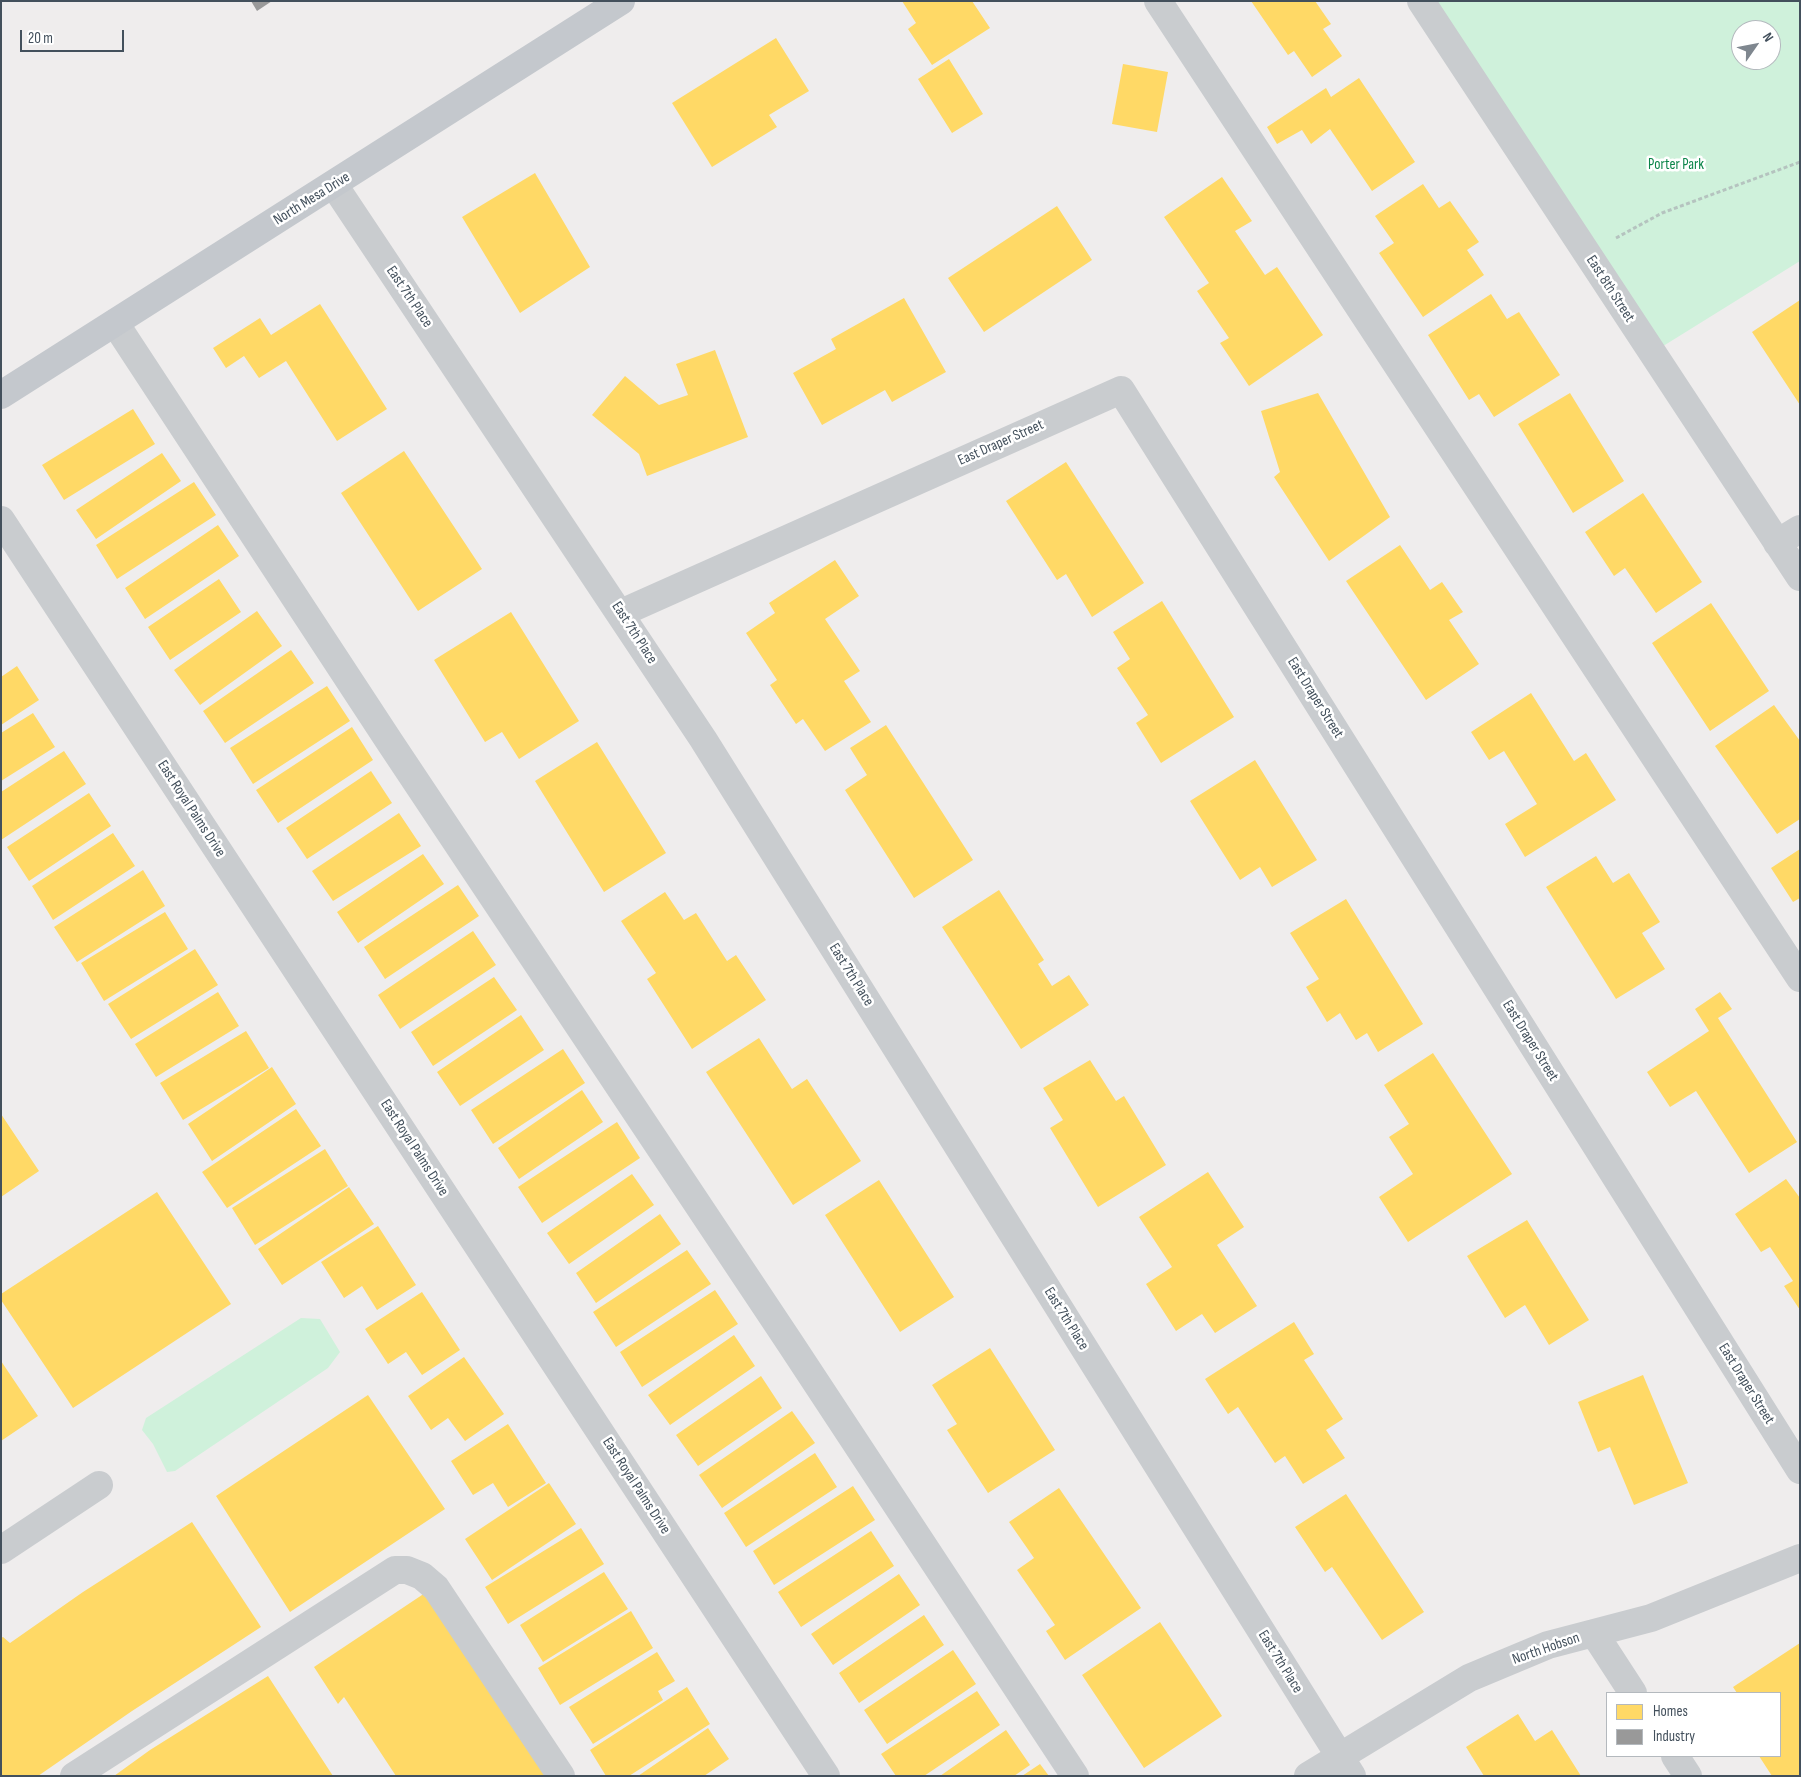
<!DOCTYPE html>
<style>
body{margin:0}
#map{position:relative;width:1801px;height:1777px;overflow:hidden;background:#efeded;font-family:"Sofia Sans Condensed",sans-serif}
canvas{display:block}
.frame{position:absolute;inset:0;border:2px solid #43505c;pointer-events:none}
.legend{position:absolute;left:1606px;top:1692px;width:175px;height:65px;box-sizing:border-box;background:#fff;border:1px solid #b4b9be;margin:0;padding:6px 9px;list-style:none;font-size:15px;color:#43505c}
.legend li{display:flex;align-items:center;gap:10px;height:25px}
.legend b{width:25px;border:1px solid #b4b9be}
.north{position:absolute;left:1731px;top:20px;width:50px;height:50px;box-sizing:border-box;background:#fff;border:1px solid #b4b9be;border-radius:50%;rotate:57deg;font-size:14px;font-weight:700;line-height:20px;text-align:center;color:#43505c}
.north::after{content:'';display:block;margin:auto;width:18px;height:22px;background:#7f878f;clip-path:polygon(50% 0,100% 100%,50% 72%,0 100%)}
.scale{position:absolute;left:20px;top:30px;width:104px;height:22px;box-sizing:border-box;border:2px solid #43505c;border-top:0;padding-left:6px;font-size:15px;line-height:18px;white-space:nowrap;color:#43505c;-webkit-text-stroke:4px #fff;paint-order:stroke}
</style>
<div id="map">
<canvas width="1801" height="1777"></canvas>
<div class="frame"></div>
<ul class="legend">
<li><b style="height:14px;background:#ffd966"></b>Homes</li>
<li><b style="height:14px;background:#999"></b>Industry</li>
</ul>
<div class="north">N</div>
<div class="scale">20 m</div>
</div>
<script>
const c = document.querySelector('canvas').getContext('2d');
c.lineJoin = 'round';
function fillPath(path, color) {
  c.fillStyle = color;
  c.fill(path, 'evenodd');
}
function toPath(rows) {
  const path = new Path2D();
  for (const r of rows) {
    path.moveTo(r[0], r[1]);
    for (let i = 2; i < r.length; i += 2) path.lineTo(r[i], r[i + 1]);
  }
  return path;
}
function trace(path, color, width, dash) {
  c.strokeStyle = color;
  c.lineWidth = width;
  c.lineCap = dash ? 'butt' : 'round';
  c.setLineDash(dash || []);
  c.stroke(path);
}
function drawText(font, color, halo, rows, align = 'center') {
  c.font = font + ' "Sofia Sans Condensed",sans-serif';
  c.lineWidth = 5;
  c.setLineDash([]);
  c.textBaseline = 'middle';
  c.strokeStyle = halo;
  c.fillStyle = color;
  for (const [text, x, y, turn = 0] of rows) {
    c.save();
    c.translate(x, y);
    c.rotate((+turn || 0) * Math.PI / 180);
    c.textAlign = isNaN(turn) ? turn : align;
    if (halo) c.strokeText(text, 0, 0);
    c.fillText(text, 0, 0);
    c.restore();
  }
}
fillPath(toPath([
 [1421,1,1800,1,1800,261,1652,353],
 [1741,30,1771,30,1771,60,1741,60],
 [301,1318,320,1319,340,1352,328,1368,175,1471,167,1472,153,1444,142,1430,146,1418]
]), '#cff1db');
fillPath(toPath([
 [902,1,972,1,990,28,932,65,908,29,916,23],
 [1251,1,1315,1,1331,24,1323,29,1342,56,1312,77,1294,51,1288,55],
 [776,38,809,91,769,115,777,127,712,167,672,103],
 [949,59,983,114,952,133,918,79],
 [1123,64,1168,72,1157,132,1112,124],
 [1359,78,1415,162,1372,191,1330,129,1311,144,1302,130,1277,144,1267,127,1326,88,1331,97],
 [535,173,590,267,520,313,462,217],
 [1222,177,1252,221,1235,231,1265,275,1277,267,1323,335,1249,386,1220,343,1229,338,1197,291,1209,283,1164,217],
 [1423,184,1439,208,1450,201,1479,242,1467,250,1484,275,1423,317,1379,253,1394,243,1375,216],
 [1057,206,1092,260,984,332,948,278],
 [1491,294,1507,319,1519,312,1560,375,1494,417,1479,394,1469,400,1428,335],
 [904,298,946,372,892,402,885,390,822,425,793,373,836,349,831,339],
 [1800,300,1800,405,1752,332],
 [320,304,387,409,337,441,286,361,259,378,244,356,226,368,213,348,260,318,271,335],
 [715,350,748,437,647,476,639,454,592,415,625,376,659,405,688,395,676,364],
 [1318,393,1390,517,1329,561,1274,477,1280,472,1261,411],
 [1570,393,1624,481,1573,513,1518,424],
 [133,409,155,444,64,500,42,465],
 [404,451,482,569,418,611,341,493],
 [162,453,181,481,96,539,76,510],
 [1066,462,1144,583,1092,617,1066,574,1057,580,1006,501],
 [194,482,216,515,117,579,96,545],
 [1643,493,1702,582,1656,613,1625,568,1614,576,1585,532],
 [218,525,239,556,145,619,125,588],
 [1400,545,1430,590,1442,582,1463,612,1449,620,1479,664,1426,700,1346,581],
 [835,560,859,596,825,619,860,671,844,681,871,722,825,751,803,719,796,724,770,685,777,680,746,633,775,613,769,603],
 [219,579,241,612,170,660,148,627],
 [1162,601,1234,717,1161,763,1136,723,1148,715,1117,668,1130,659,1113,632],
 [1711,603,1769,691,1710,731,1652,643],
 [257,611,282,646,200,705,174,670],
 [511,612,579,721,519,759,502,732,485,742,434,660],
 [291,650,314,683,225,743,203,711],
 [17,666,39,700,1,725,1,677],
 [327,686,350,721,253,784,230,748],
 [1531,693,1574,761,1586,753,1616,800,1525,857,1505,824,1537,804,1504,751,1489,760,1471,732],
 [1774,705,1800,741,1800,819,1777,834,1715,746],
 [33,713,55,747,1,781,1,733],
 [886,725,973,860,914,898,845,790,867,775,850,748],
 [352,727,373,760,278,823,256,790],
 [597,742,666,853,604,892,535,781],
 [64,751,86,784,1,840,1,792],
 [1255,760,1317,860,1272,887,1260,867,1240,880,1190,801],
 [371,771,392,803,307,859,286,828],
 [89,793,111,826,29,881,7,847],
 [399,813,421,846,333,901,312,871],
 [113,833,135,866,53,920,32,886],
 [1800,849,1800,898,1793,902,1771,868],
 [423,854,444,884,358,943,337,912],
 [1596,856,1613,883,1629,873,1660,922,1642,933,1665,969,1616,999,1546,887],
 [143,870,165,906,77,962,54,927],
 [458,885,479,916,385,979,364,947],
 [999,890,1044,960,1038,964,1052,986,1069,975,1089,1005,1021,1049,942,927],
 [665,892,684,920,696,913,727,961,736,955,766,1000,692,1049,647,979,656,973,621,921],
 [1346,899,1423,1024,1378,1052,1367,1033,1356,1040,1340,1013,1327,1022,1306,987,1319,979,1290,933],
 [165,912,188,949,104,1001,81,963],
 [473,931,496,965,400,1029,378,995],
 [195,949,218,985,131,1039,108,1004],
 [494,977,517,1010,433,1066,411,1032],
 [218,992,239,1026,156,1077,135,1044],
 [1720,992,1732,1009,1718,1018,1797,1142,1749,1173,1696,1091,1670,1107,1647,1072,1709,1031,1695,1009],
 [521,1015,544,1050,460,1106,437,1072],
 [246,1031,269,1068,183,1120,160,1083],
 [759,1038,792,1089,807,1079,861,1161,793,1205,706,1072],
 [563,1049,585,1083,493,1144,471,1110],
 [1433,1053,1512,1174,1408,1242,1379,1197,1413,1174,1389,1137,1409,1124,1384,1085],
 [1090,1060,1116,1101,1124,1096,1166,1165,1098,1207,1050,1128,1063,1120,1043,1088],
 [272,1067,296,1104,212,1161,188,1124],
 [582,1090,603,1122,519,1179,498,1148],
 [296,1109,321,1146,227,1208,202,1172],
 [1,1114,39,1171,1,1197],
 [617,1122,640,1158,542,1223,518,1187],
 [325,1149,348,1186,255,1245,232,1208],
 [1208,1172,1244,1227,1217,1245,1257,1306,1215,1333,1202,1314,1176,1331,1146,1284,1172,1267,1139,1217],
 [632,1174,654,1205,569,1264,547,1233],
 [1786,1179,1800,1198,1800,1310,1784,1286,1793,1281,1770,1247,1761,1252,1735,1214],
 [879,1180,954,1297,900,1332,825,1215],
 [349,1187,374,1224,282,1285,258,1249],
 [157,1192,231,1304,73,1408,1,1300,1,1294],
 [660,1214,681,1244,596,1303,576,1273],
 [1527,1220,1589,1320,1549,1345,1525,1305,1505,1318,1467,1256],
 [378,1226,416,1285,377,1310,362,1286,344,1298,321,1262],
 [687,1250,711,1284,616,1347,593,1312],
 [715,1290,738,1324,642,1387,620,1352],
 [422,1292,460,1350,422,1375,406,1352,388,1364,365,1329],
 [1294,1322,1314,1354,1304,1360,1343,1419,1326,1430,1345,1458,1303,1484,1285,1456,1275,1463,1238,1407,1228,1414,1205,1379],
 [734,1335,755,1366,670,1425,648,1395],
 [990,1348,1055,1450,988,1493,947,1430,957,1424,932,1385],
 [464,1357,504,1414,465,1441,448,1418,431,1430,408,1396],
 [1,1361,38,1416,1,1441],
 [1643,1375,1688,1483,1634,1505,1610,1447,1598,1452,1578,1402],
 [761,1376,782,1408,698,1466,676,1435],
 [368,1395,445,1509,290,1612,216,1496],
 [792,1411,815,1443,722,1508,699,1475],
 [508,1424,546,1483,508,1507,493,1483,473,1495,451,1461],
 [815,1453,837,1487,746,1547,724,1513],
 [549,1483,576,1524,492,1580,465,1539],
 [853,1486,875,1520,774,1585,753,1551],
 [1059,1488,1141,1608,1065,1660,1046,1631,1055,1625,1017,1570,1034,1558,1009,1522],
 [1346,1494,1424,1612,1382,1640,1332,1567,1325,1572,1295,1527],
 [192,1522,261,1627,132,1711,38,1776,1,1776,1,1638,3,1637,10,1643,83,1592],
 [581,1528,604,1564,508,1624,485,1587],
 [871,1531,894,1566,801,1627,778,1592],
 [604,1572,628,1609,543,1662,520,1625],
 [899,1574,920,1605,833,1665,811,1634],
 [425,1593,546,1776,396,1776,344,1697,338,1704,314,1667],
 [631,1611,653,1648,560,1705,538,1668],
 [924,1615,944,1645,859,1703,839,1673],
 [1160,1622,1222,1716,1144,1768,1082,1675],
 [1800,1643,1800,1776,1772,1776,1759,1756,1780,1756,1780,1693,1737,1693,1733,1687],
 [953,1650,976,1684,887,1744,864,1710],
 [657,1652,675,1681,658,1691,663,1700,593,1744,569,1707],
 [268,1676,333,1776,114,1776,150,1750],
 [687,1687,710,1724,629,1776,606,1776,590,1750],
 [977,1691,1000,1725,924,1776,896,1776,881,1754],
 [1518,1714,1535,1741,1552,1730,1581,1776,1484,1776,1466,1747],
 [708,1728,729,1759,704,1776,638,1776],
 [1006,1730,1030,1765,1014,1776,940,1776],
 [1040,1764,1049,1776,1022,1776]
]), '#ffd966');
fillPath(toPath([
 [251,1,272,1,257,11]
]), '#999');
trace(toPath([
 [1616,238,1662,213,1800,162]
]), '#b5c3bf', 3, [4, 2.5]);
trace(toPath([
 [1158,1,1800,978],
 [1421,1,1800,577],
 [334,185,703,739,1352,1776],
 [115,323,389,741,790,1343,1075,1776],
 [1,520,826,1776],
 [1777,543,1800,529],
 [621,613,1121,390,1800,1470],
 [1,1550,99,1485],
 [1594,1633,1633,1693],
 [1675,1756,1688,1776],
 [74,1776,395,1570,407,1570,422,1576,436,1588,561,1776],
 [1308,1776,1469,1678,1548,1645,1651,1618,1800,1558]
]), '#c9cccf', 28);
trace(toPath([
 [1,395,621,1]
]), '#c4c8cd', 28);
drawText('15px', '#0b8549', '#fff', [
 ["Porter Park",1676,165]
]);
drawText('15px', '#43505c', '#fff', [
 ["North Mesa Drive",312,199,-32],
 ["East 8th Street",1610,289,57],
 ["East 7th Place",409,297,56],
 ["East Draper Street",1001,443,-24],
 ["East 7th Place",634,633,57],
 ["East Draper Street",1315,698,58],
 ["East Royal Palms Drive",191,809,57],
 ["East 7th Place",851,975,58],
 ["East Draper Street",1530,1041,58],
 ["East Royal Palms Drive",414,1148,57],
 ["East 7th Place",1066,1319,58],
 ["East Draper Street",1746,1384,58],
 ["East Royal Palms Drive",636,1486,57],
 ["North Hobson",1546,1649,-19],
 ["East 7th Place",1280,1662,58]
]);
</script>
